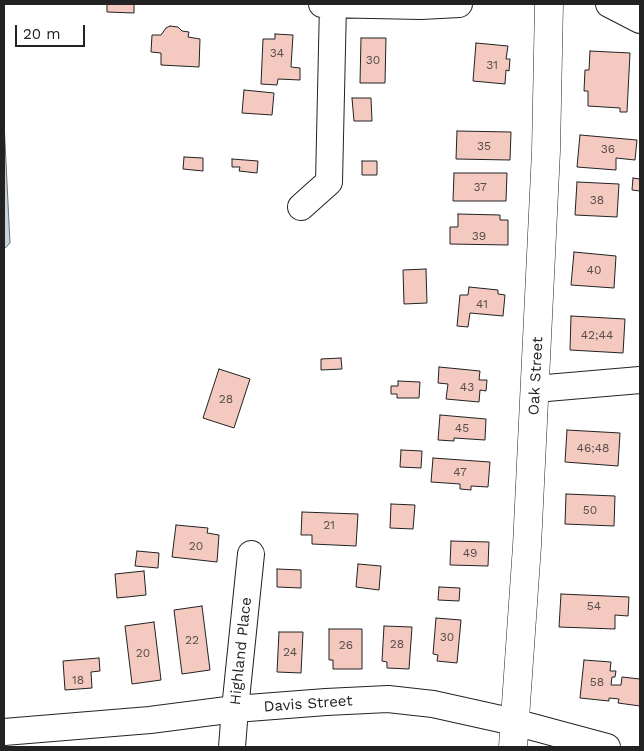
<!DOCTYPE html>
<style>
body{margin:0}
#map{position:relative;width:644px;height:751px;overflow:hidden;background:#fff;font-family:"Work Sans",sans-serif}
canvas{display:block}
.frame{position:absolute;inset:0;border:5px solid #222;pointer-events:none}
.scale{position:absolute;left:15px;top:25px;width:70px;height:22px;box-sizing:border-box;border:2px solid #222;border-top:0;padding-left:6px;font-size:15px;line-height:18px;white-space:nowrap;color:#222;-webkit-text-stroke:4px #fff;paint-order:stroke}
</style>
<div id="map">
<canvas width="644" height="751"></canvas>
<div class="frame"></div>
<div class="scale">20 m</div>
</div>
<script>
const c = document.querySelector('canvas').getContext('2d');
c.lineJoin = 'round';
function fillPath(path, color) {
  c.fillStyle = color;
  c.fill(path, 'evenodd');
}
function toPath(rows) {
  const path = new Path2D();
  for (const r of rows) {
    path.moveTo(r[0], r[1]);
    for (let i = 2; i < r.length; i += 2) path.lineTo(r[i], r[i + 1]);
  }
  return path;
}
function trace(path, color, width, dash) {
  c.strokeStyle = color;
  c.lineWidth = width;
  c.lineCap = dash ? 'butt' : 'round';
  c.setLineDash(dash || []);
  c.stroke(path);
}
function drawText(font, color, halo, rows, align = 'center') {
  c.font = font + ' "Work Sans",sans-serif';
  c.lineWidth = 4;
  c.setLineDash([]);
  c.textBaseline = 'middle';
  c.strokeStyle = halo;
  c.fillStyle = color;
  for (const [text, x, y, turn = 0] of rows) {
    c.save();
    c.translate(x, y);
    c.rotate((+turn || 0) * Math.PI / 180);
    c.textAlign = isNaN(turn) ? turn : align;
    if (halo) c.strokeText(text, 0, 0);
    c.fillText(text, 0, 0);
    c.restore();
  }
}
const water = toPath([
 [4,122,10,243,4,249,4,122]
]);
fillPath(water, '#c7d3dd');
trace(water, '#6f6f6f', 1);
const building = toPath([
 [107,4,134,4,134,13,107,12,107,4],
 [170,26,178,27,182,31,189,32,188,37,200,39,199,67,161,65,161,53,151,52,152,35,161,35,166,28,170,26],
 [275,34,293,35,291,67,300,68,300,80,278,79,277,85,261,84,263,39,275,39,275,34],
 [361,38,386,38,385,83,360,83,361,38],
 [476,43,508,46,506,59,510,59,509,71,506,70,505,84,473,81,476,43],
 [590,51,630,53,627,112,620,112,620,108,588,106,588,91,584,91,585,70,589,70,590,51],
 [244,90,274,93,272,115,242,113,244,90],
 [352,98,371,98,372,121,354,121,352,98],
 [457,131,511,132,510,160,456,159,457,131],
 [580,135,637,140,635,160,616,158,616,170,577,167,580,135],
 [184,157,203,158,203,171,183,169,184,157],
 [232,159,258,161,257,173,239,171,240,167,232,167,232,159],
 [362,161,377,161,377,175,362,175,362,161],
 [454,173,507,173,506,201,453,201,454,173],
 [633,178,640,179,640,191,632,190,633,178],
 [577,182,619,184,617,217,575,215,577,182],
 [458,214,500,215,500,220,508,220,508,245,450,244,450,227,458,227,458,214],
 [574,252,616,256,614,288,571,285,574,252],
 [426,269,427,303,404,304,403,270,426,269],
 [469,287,498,290,498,294,505,295,503,316,470,313,468,327,457,326,460,295,468,295,469,287],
 [571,316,625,319,623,353,570,350,571,316],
 [341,358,342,369,321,370,321,359,341,358],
 [439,367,480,371,479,380,487,380,486,391,480,390,479,402,446,399,448,384,438,383,439,367],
 [219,369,250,379,234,428,203,418,219,369],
 [398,381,420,382,419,398,397,398,397,394,391,394,391,386,398,386,398,381],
 [440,415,486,419,485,440,454,438,454,441,438,440,440,415],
 [567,430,620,433,618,466,565,462,567,430],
 [401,450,422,451,421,468,400,467,401,450],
 [433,458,490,462,488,487,471,486,471,490,460,489,460,484,431,482,433,458],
 [566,494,615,496,614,526,565,524,566,494],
 [391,504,415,505,413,529,390,528,391,504],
 [302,512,358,514,356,546,312,544,312,535,301,535,302,512],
 [176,525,208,528,207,533,219,535,217,562,172,557,176,525],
 [451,541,489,542,488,566,450,565,451,541],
 [137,551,159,553,158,568,135,566,137,551],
 [358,564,381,566,379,590,356,587,358,564],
 [277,569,301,570,301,588,277,587,277,569],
 [144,571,146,595,117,598,115,574,144,571],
 [439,587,460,588,459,601,438,600,439,587],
 [561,594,629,597,628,616,615,615,615,629,559,627,561,594],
 [202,606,210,670,182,674,174,610,202,606],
 [436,618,461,620,457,663,437,661,438,655,433,654,436,618],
 [154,622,161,680,132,684,125,626,154,622],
 [384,626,412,627,409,669,387,668,387,662,382,661,384,626],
 [329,629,362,629,362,669,333,669,333,660,329,660,329,629],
 [279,632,303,632,301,673,277,672,279,632],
 [99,658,100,671,91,672,92,688,65,690,63,661,99,658],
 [584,660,611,662,610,671,616,671,615,677,612,677,611,685,621,685,622,677,640,679,640,706,618,703,619,699,609,698,609,701,580,698,584,660]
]);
fillPath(building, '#f3c9c0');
trace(building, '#222', 1);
const minor = toPath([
 [322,4,421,6,459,4],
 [609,4,640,20],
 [301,207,329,182,333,4],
 [535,389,640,380],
 [4,732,150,720,235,709,326,702,388,699,433,704,514,722,607,747],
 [232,747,235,709,251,554]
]);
const major = toPath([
 [513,747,527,546,546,151,549,4]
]);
trace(minor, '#222', 28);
trace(major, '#222', 29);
trace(minor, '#fff', 26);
trace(major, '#fff', 28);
drawText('12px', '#564c4a', null, [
 ["34",277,53],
 ["30",373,60],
 ["31",492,65],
 ["35",484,146],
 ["36",608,149],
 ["37",480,187],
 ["38",597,200],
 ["39",479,236],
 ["40",594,270],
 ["41",482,304],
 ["42;44",597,335],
 ["43",467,387],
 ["28",226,399],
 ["45",462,428],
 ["46;48",593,448],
 ["47",460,472],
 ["50",590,510],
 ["21",329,525],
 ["20",196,546],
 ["49",470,553],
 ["54",594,606],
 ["30",447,637],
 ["22",192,640],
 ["28",397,644],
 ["26",346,645],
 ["24",290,652],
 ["20",143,653],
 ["18",78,680],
 ["58",597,682]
]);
drawText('15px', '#222', '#fff', [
 ["Oak Street",536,376,-87],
 ["Highland Place",241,651,-84],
 ["Davis Street",308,704,-4]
]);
</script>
